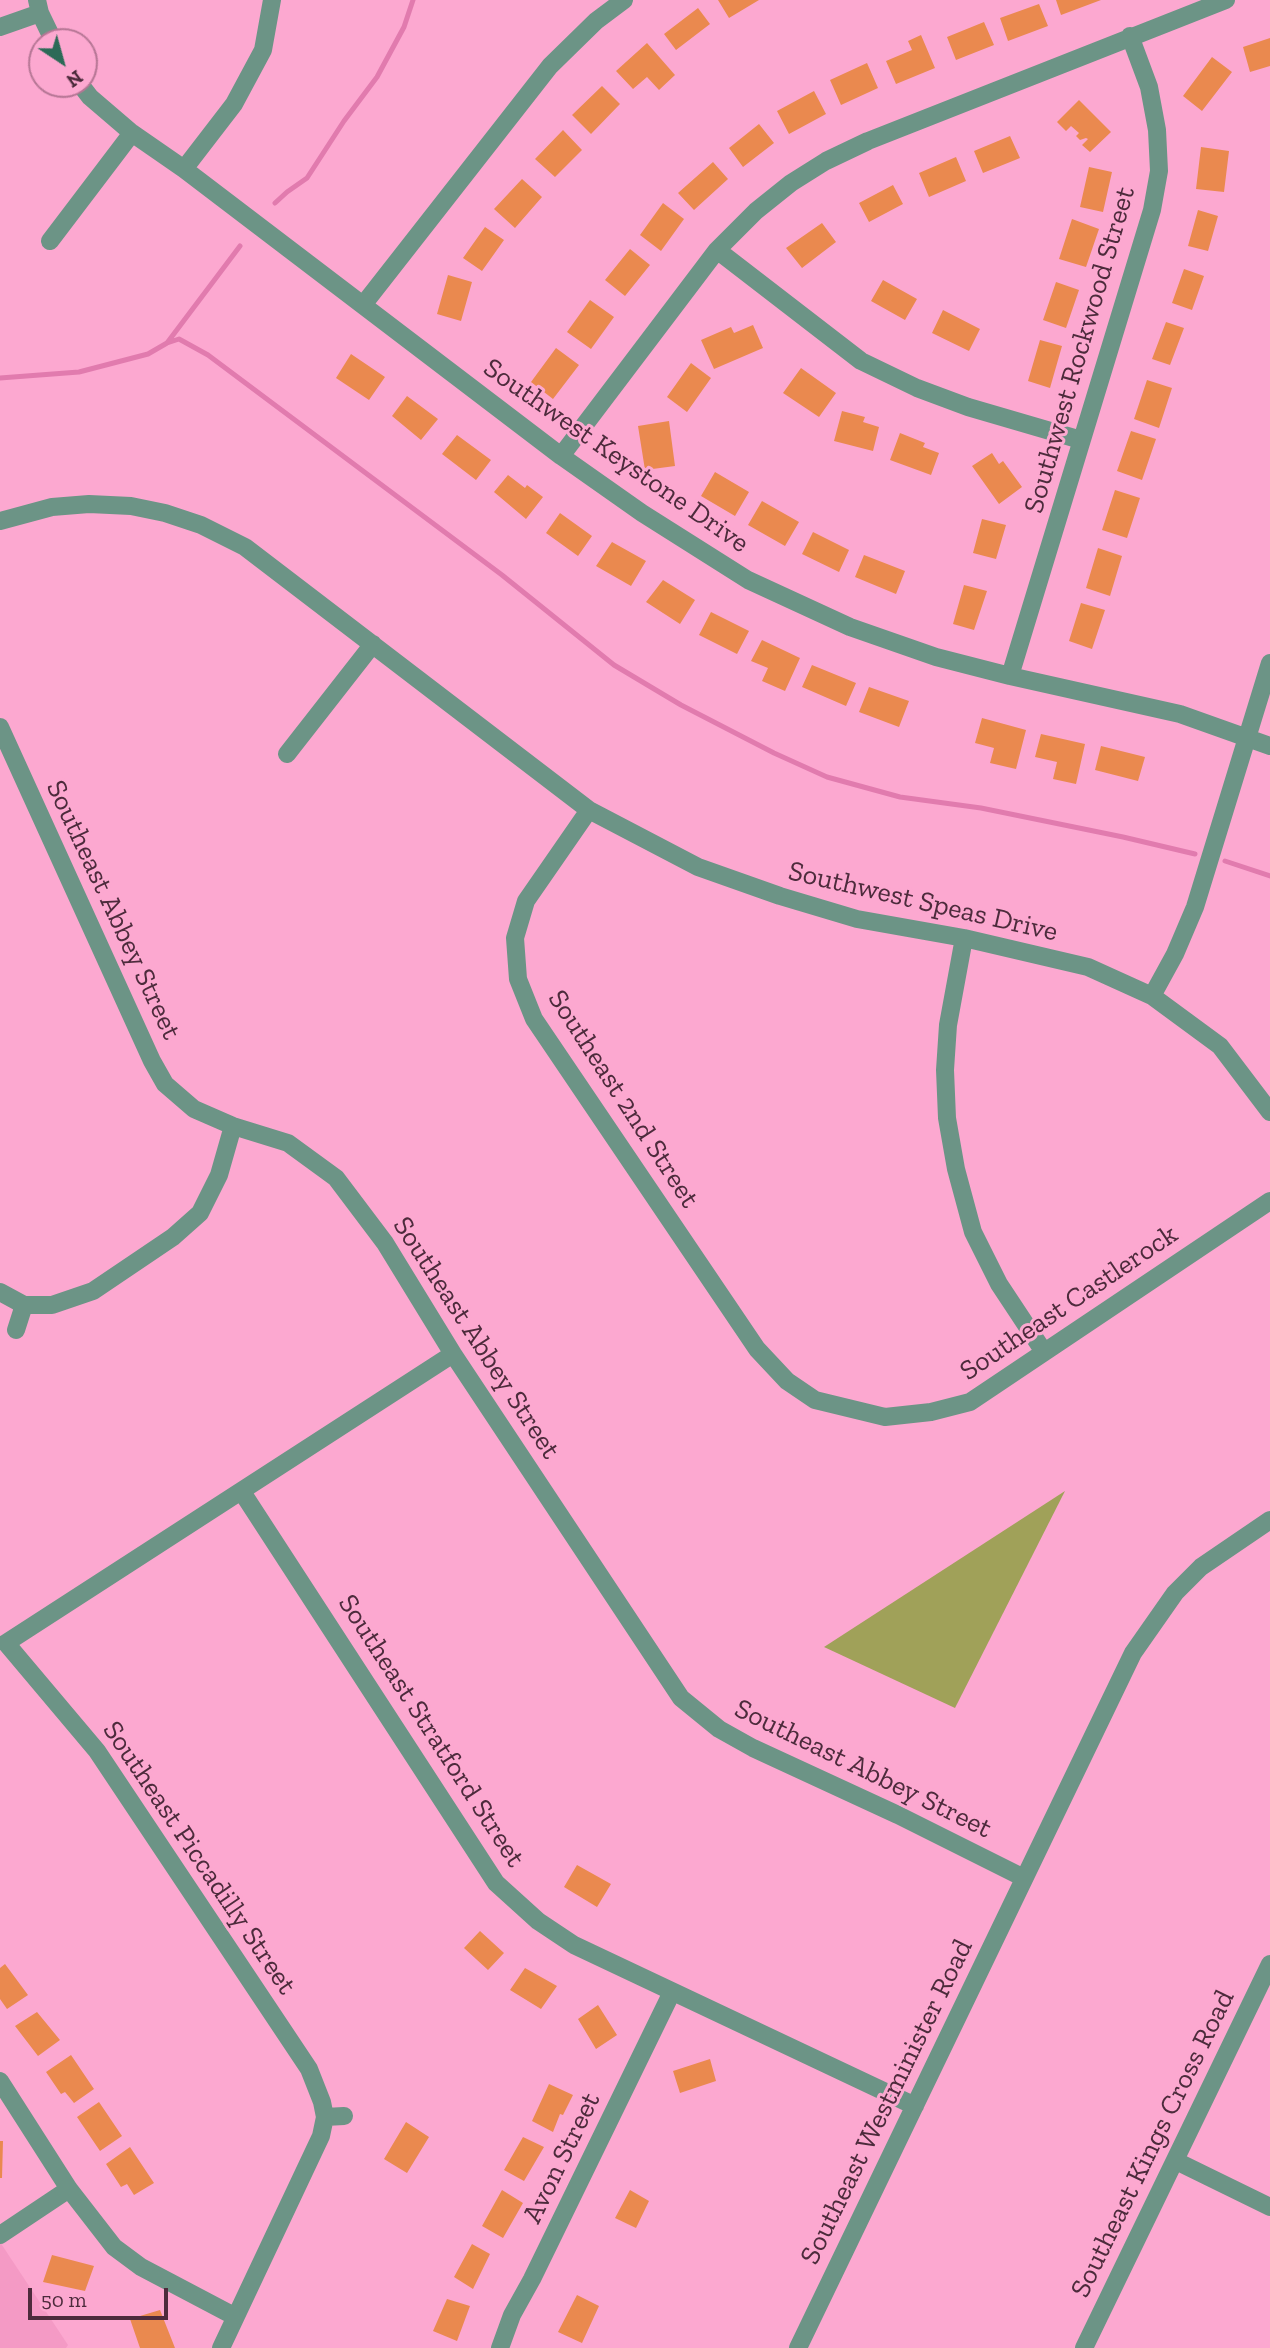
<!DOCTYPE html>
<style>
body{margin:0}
#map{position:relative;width:1270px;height:2348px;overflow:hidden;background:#fca8d0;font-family:"Zilla Slab",serif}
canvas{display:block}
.north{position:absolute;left:28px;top:28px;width:70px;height:70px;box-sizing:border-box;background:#fca8d0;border:2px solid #b67695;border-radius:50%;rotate:144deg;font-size:19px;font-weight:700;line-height:28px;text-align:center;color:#4d2b3c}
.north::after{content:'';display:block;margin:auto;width:24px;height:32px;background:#2c6a57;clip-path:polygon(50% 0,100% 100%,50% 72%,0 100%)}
.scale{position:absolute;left:28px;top:2288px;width:140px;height:32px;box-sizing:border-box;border:4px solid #4d2b3c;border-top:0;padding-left:9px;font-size:21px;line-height:24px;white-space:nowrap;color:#4d2b3c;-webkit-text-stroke:5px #fca8d0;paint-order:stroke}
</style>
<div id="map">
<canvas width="1270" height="2348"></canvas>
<div class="north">N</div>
<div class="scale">50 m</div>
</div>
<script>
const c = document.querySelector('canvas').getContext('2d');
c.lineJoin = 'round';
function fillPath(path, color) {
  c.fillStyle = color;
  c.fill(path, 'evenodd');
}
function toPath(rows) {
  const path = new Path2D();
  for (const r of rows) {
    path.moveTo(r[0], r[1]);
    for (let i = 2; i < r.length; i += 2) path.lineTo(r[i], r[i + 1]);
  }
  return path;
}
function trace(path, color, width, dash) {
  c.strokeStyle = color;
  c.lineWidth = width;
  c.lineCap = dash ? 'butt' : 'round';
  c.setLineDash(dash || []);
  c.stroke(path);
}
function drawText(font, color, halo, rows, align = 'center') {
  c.font = font + ' "Zilla Slab",serif';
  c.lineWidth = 6;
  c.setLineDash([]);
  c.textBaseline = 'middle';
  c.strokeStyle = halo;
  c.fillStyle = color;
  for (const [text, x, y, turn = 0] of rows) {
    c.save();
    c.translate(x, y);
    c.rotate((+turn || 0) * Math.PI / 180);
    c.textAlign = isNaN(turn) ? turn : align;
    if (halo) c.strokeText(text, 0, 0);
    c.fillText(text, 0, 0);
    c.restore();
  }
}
fillPath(toPath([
 [0,2242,68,2345,66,2348,0,2348]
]), '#f49ac5');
fillPath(toPath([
 [1065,1491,955,1708,824,1647]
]), '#a0a159');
trace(toPath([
 [275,203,287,192,307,178,344,121,377,77,404,27,413,0],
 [167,343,240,246],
 [0,378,79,372,148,354,167,343,179,339,208,355,502,575,614,665,681,705,774,753,827,777,900,797,981,808,1123,837,1195,854],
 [1225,861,1270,876]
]), '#e17bae', 5);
fillPath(toPath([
 [718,0,759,0,729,18],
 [1056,0,1101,0,1061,15],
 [1039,4,1048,26,1008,41,1000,18],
 [698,8,710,24,676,50,664,34],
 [984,22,994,45,956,60,947,37],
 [921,35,935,68,896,84,886,61,912,50,908,41],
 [1270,38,1270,66,1250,72,1243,47],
 [647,43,675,75,659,90,647,77,633,89,616,71],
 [1212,57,1232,72,1202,111,1183,96],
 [867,63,878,88,841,105,830,80],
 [602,86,620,104,591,134,572,115],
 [814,91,826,114,789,134,777,111],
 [1079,100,1111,132,1090,152,1082,145,1088,139,1086,138,1080,140,1076,136,1079,133,1071,126,1066,131,1057,122],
 [759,124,774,143,743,167,729,148],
 [563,130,582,150,555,177,535,159],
 [1010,136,1020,158,983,173,974,151],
 [1201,147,1229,151,1224,192,1196,189],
 [956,157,966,181,929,197,919,173],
 [713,162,728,179,694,210,678,193],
 [1089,167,1112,172,1103,212,1080,207],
 [522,179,542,197,515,228,494,209],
 [893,185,903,204,869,222,859,203],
 [663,203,684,219,661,251,640,235],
 [1198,210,1218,216,1208,251,1188,246],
 [1072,219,1099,229,1086,267,1059,259],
 [822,223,836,242,802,268,786,248],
 [485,227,504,240,482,271,463,258],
 [630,249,650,265,625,296,605,280],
 [1184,269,1204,276,1192,310,1172,303],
 [448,275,472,282,461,321,437,314],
 [883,280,917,299,905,320,871,301],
 [1056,282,1079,290,1066,328,1043,320],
 [590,300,614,317,591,349,567,332],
 [943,310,980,329,969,351,932,333],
 [1166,322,1184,328,1170,365,1152,359],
 [753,325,763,348,714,369,701,340,731,327,734,333],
 [1040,340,1062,346,1050,388,1028,381],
 [556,348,579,365,553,399,531,382],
 [351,354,385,377,369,400,336,378],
 [691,363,711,378,687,412,667,397],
 [801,368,836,393,819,417,783,393],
 [1147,380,1172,388,1159,428,1134,419],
 [407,396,438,419,421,440,392,416],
 [842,411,865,417,863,422,879,427,873,451,834,441],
 [669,421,675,466,645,470,638,426],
 [1131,431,1156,439,1142,480,1117,471],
 [900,433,925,443,923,447,939,453,931,475,890,460],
 [457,435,491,460,476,480,442,454],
 [992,453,999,464,1003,461,1022,487,999,504,972,466],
 [715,472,749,492,735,516,701,496],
 [508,475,525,488,527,485,543,497,526,519,494,492],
 [1115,490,1140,498,1127,538,1102,530],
 [762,501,799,522,785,546,748,525],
 [560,513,592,536,578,556,546,533],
 [982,519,1006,525,996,559,973,553],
 [813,532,849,550,839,572,802,554],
 [612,542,646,561,631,586,596,566],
 [1098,548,1122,556,1110,596,1086,588],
 [864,555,905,571,896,594,855,577],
 [663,580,695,600,680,624,646,602],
 [964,585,987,591,974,630,953,624],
 [1081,603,1105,610,1092,649,1069,641],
 [711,612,749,631,737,654,699,635],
 [762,640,800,658,785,691,762,681,768,668,751,661],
 [812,665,856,683,846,706,802,687],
 [869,687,909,701,899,727,859,712],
 [982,718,1026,730,1016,769,990,763,994,748,975,743],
 [1041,734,1085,744,1076,784,1053,779,1057,762,1035,757],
 [1101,746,1145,757,1138,781,1095,770],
 [577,1865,611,1884,597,1907,564,1887],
 [480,1931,504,1953,488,1970,464,1948],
 [5,1964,28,1995,7,2009,0,1999,0,1968],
 [525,1968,557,1986,541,2009,510,1990],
 [598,2005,617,2035,596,2049,578,2019],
 [37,2012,60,2040,38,2056,15,2026],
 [71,2055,94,2089,74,2103,65,2092,61,2094,46,2072],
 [710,2059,716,2081,680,2093,673,2071],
 [549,2084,573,2095,563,2115,560,2114,553,2132,532,2121],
 [99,2102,122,2136,100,2151,77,2117],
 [406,2122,429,2137,407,2173,384,2159],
 [523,2137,544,2147,524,2181,504,2170],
 [0,2141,3,2141,2,2178,0,2178],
 [130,2147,154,2183,134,2195,127,2184,121,2187,106,2164],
 [502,2190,523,2203,503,2238,482,2226],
 [630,2190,649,2201,636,2228,615,2218],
 [472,2244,490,2254,473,2289,454,2277],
 [52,2255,94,2266,85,2291,43,2282],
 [577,2295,599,2306,582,2343,558,2332],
 [447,2299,470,2306,457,2341,433,2331],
 [160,2310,175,2348,140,2348,130,2319]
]), '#ea894f');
trace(toPath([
 [37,0,40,13,54,42],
 [0,27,40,13],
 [80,84,90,97,132,133,184,169,561,456,642,513,748,580,850,627,936,657,1010,676,1180,714,1270,746],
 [184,169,234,104,263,50,272,0],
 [50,241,132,133],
 [717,250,861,361,917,388,968,407,1081,440],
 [363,305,550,66,596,21,624,0],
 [561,456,717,250,756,211,791,183,826,161,868,141,1226,0],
 [0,521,52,507,89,504,131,506,165,513,201,525,245,547,589,810,698,867,780,896,857,919,964,938,1088,967,1152,996,1220,1046,1270,1112],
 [1010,676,1152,210,1159,171,1157,130,1149,87,1130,36],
 [0,727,152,1061,165,1084,194,1109,233,1126,288,1143,336,1178,385,1243,453,1354,681,1698,719,1729,753,1748,898,1815,1024,1878],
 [287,754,373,644],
 [589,810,526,901,515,938,518,979,534,1019,757,1349,787,1381,815,1400,885,1417,931,1412,970,1402,1270,1201],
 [964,938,948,1025,945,1070,947,1118,956,1169,973,1232,999,1284,1044,1352],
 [1152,996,1175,954,1195,907,1270,663],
 [0,1292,24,1305,52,1305,93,1291,173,1237,200,1213,219,1175,233,1126],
 [16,1330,24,1305],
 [242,1492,496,1883,538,1921,574,1945,915,2106],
 [0,2081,69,2189,114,2247,141,2267,234,2316],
 [325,2117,344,2116],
 [1176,2161,1270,2207],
 [0,2235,69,2189],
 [221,2348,321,2136,325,2117,322,2102,309,2069,97,1751,6,1643,453,1354],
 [500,2348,512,2315,532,2279,672,1992],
 [798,2348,1133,1653,1175,1593,1201,1567,1270,1520],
 [1084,2348,1270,1964]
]), '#6c9486', 18);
drawText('28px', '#4d2b3c', '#fca8d0', [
 ["Southwest Rockwood Street",1080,350,-74],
 ["Southwest Keystone Drive",616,456,35],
 ["Southwest Speas Drive",923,902,13],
 ["Southeast Abbey Street",113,910,65],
 ["Southeast 2nd Street",623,1099,57],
 ["Southeast Castlerock",1069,1303,-34],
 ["Southeast Abbey Street",476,1338,57],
 ["Southeast Stratford Street",431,1731,57],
 ["Southeast Abbey Street",863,1769,26],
 ["Southeast Piccadilly Street",199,1858,56],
 ["Southeast Westminister Road",887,2102,-64],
 ["Southeast Kings Cross Road",1153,2144,-64],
 ["Avon Street",562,2158,-64]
]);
</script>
